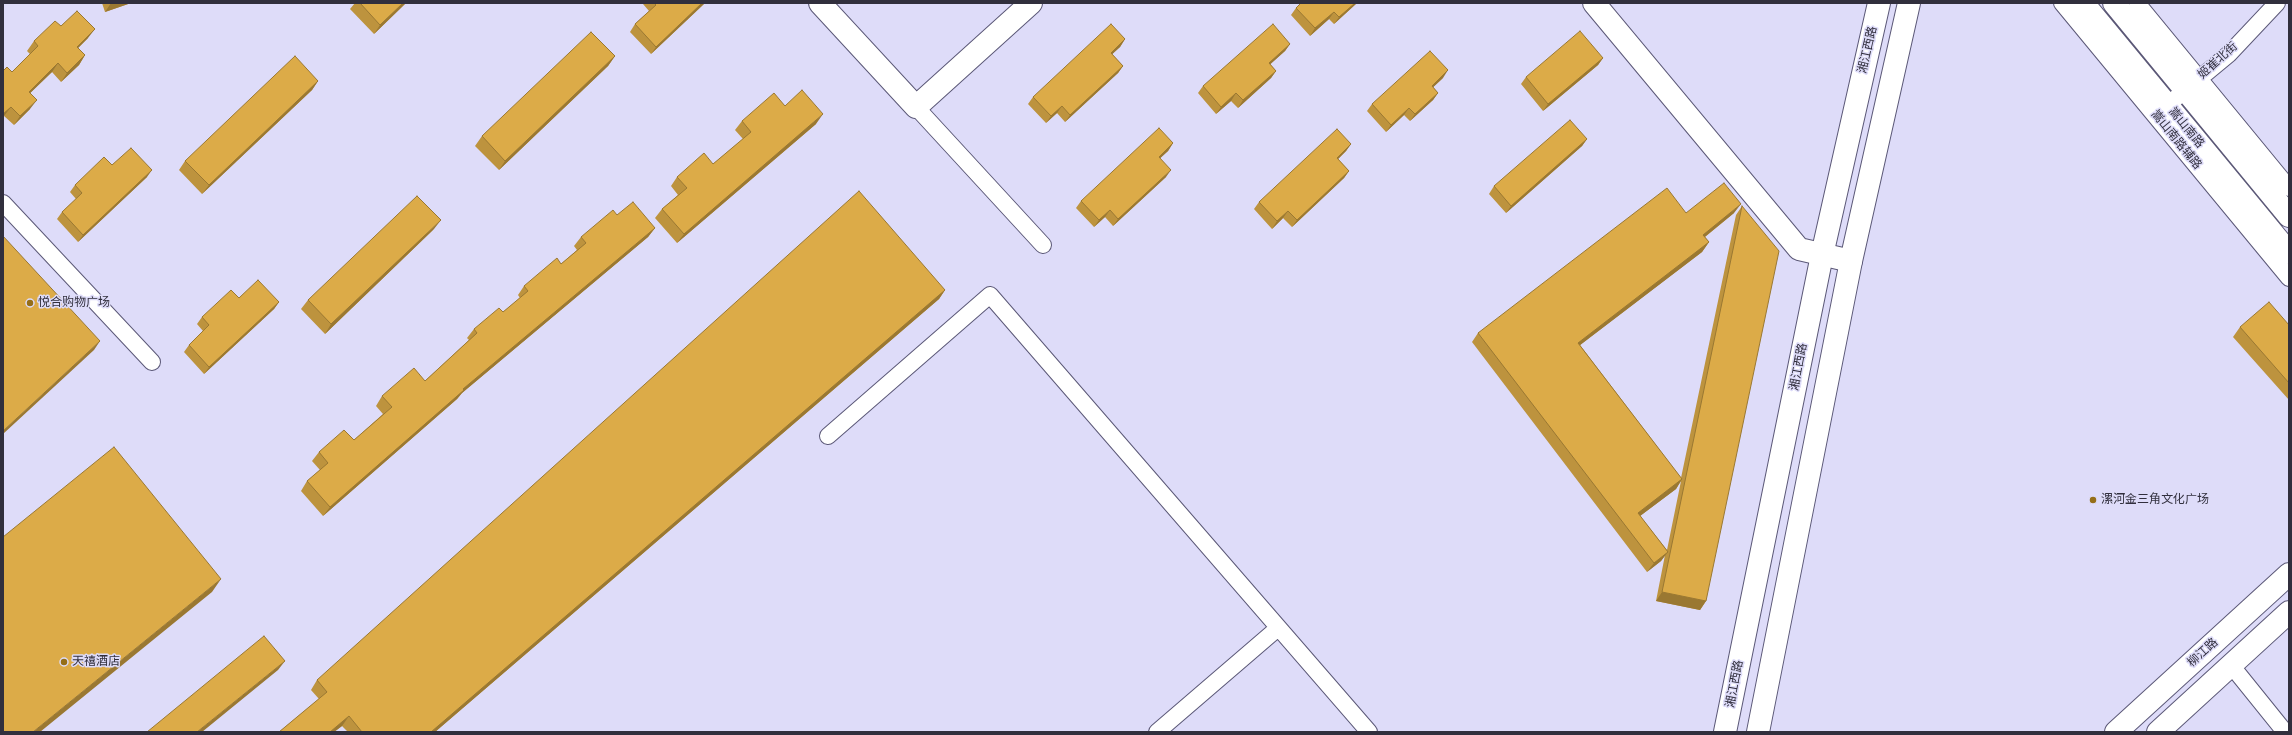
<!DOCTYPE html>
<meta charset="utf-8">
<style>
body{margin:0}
#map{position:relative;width:2292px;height:735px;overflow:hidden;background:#dedcf9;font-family:"Source Serif 4",serif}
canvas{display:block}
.frame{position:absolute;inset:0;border:4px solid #312f3d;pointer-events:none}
</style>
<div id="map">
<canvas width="2292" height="735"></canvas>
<div class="frame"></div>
</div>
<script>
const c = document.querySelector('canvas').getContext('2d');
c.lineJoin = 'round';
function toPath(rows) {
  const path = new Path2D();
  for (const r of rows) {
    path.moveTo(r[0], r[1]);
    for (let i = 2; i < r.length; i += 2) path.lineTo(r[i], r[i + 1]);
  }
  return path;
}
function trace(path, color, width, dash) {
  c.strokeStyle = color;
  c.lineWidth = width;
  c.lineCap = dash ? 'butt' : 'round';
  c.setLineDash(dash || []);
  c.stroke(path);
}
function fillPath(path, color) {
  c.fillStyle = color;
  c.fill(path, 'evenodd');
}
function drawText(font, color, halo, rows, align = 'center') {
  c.font = font + ' "Source Serif 4","Noto Sans SC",serif';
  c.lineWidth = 3;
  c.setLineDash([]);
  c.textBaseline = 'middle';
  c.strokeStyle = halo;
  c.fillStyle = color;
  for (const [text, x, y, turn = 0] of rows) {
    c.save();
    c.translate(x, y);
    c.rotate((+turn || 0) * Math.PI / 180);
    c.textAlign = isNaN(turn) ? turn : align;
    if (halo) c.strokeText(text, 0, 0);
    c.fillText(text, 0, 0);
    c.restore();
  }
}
const street = toPath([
 [2062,3,2289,278],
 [2137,3,2289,188],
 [916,107,1043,245],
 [2159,112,2229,54,2277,3],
 [3,203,152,362],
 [828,436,990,295,1369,732],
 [2231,665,2285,732],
 [1157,732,1278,628]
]);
const secondary = toPath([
 [820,3,916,107,1031,3],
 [1594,3,1799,249,1851,261],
 [2083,3,2289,253],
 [2114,3,2289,216],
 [2116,732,2289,574],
 [2158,732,2289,612]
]);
const primary = toPath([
 [1725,732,1822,255,1879,3],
 [1758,732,1851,261,1909,3]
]);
trace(street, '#5b5877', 18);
trace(secondary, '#5b5877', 24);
trace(primary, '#5b5877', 24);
trace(street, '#fff', 16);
trace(secondary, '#fff', 22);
trace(primary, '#fff', 22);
fillPath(toPath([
 [102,3,131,3,105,12],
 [355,3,406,3,374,34,350,9],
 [644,3,705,3,651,54,630,32,635,24,649,11,643,4],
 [1357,3,1334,24,1329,19,1310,36,1291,15,1296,8],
 [61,26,88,38,78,48,85,55,79,65,61,82,52,72,30,93,30,109,14,125,4,116,12,72,30,54,27,51,34,41],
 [1125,39,1120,47,1112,54,1123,66,1118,73,1065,122,1057,113,1046,123,1028,104,1033,97],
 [1290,44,1285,51,1270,64,1276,71,1271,78,1238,108,1231,101,1216,114,1198,93,1203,86],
 [615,56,608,66,499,170,475,146,482,136],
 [1603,58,1598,65,1543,111,1521,84,1526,77],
 [1443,78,1433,87,1438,93,1433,100,1410,121,1404,115,1386,132,1367,111,1372,104],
 [318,81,312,90,202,194,179,170,185,161],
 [785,106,816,124,677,243,655,218,662,209,678,195,671,186,677,177,713,164,743,139,735,130,742,121],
 [1587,139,1582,146,1506,213,1489,194,1494,186],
 [1173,143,1168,151,1160,158,1166,177,1113,226,1105,217,1094,227,1076,208,1081,201],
 [1351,144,1346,151,1338,159,1349,171,1344,178,1292,227,1283,218,1272,229,1254,209,1259,202],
 [112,165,147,177,78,242,57,219,62,212,76,199,70,192,75,185],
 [1742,206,1706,601,1700,610,1656,601,1665,555,1661,561,1647,572,1472,342,1478,333,1686,213,1734,213,1705,237,1709,242,1702,252,1580,345,1681,478,1736,215],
 [1681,481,1667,550,1640,516,1676,489],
 [617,215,655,228,648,237,462,393,457,399,323,516,301,491,307,481,320,470,312,461,319,452,354,440,383,414,376,406,382,396,425,381,469,340,467,338,474,329,503,312,520,298,518,295,524,286,561,264,577,250,574,246,581,237],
 [434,229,325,334,301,309,308,300],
 [945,290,939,299,435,732,348,732,342,726,334,732,279,732,319,699,311,690,317,680],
 [239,298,279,302,274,309,204,374,184,352,189,345,203,331,197,324,202,317],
 [2289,325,2289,400,2233,337,2240,327]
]), '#bd933e');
fillPath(toPath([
 [111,3,131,3,105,12],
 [403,3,406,3,374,34,380,25],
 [702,3,705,3,651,54,656,47],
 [1355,3,1357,3,1334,24,1339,17],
 [1334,12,1329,19,1310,36,1315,28],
 [95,29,88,38,70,56,77,47],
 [1125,39,1120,47,1106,60,1111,53],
 [1290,44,1285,51,1264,70,1269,63],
 [85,55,79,65,61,82,67,73],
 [615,56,608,66,499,170,505,161],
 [1603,58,1598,65,1543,111,1548,104],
 [58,63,52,72,22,101,29,92],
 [1123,66,1118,73,1065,122,1070,115],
 [1448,70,1443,78,1427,93,1432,86],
 [1276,71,1271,78,1238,108,1243,100],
 [318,81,312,90,202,194,209,185],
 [1236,93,1231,101,1216,114,1221,107],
 [1438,93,1433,100,1410,121,1415,114],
 [37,100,30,109,14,125,20,116],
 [1062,106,1057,113,1046,123,1051,116],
 [11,107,4,116,3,117,3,114],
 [1409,108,1404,115,1386,132,1391,125],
 [823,114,816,124,677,243,684,234],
 [1587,139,1582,146,1506,213,1511,206],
 [1173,143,1168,151,1154,164,1159,157],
 [1351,144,1346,151,1332,165,1337,158],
 [152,170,147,177,78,242,83,235],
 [1171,170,1166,177,1113,226,1118,219],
 [1349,171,1344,178,1292,227,1297,220],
 [1741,204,1734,213,1696,244,1703,235],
 [1110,210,1105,217,1094,227,1099,220],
 [1288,211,1283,218,1272,229,1277,221],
 [441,220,434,229,325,334,331,324],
 [655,228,648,237,462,393,457,399,323,516,330,507,463,389],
 [1709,242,1702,252,1571,352,1578,343],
 [945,290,939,299,435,732,431,732],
 [279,302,274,309,204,374,209,367],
 [100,341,94,350,3,434,3,431],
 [1682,479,1676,489,1632,522,1638,513],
 [1668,552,1661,561,1647,572,1654,563],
 [221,579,212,592,40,732,33,732],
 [1662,592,1706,601,1700,610,1656,601],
 [285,661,278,670,202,732,197,732],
 [349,716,342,726,334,732,330,732]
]), '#9a7832');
const building = toPath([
 [360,3,403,3,380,25,360,3],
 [654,3,702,3,656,47,635,24,656,5,654,3],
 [1301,3,1355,3,1339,17,1334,12,1315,28,1296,8,1301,3],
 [77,11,95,29,77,47,85,55,67,73,58,63,29,92,37,100,20,116,11,107,3,114,3,71,7,67,12,72,38,46,34,41,55,21,61,26,77,11],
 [1111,24,1125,39,1111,53,1123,66,1070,115,1062,106,1051,116,1033,97,1111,24],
 [1273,24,1290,44,1269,63,1276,71,1243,100,1236,93,1221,107,1203,86,1273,24],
 [1580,31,1603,58,1548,104,1526,77,1580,31],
 [591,32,615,56,505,161,482,136,591,32],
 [1430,51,1448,70,1432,86,1438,93,1415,114,1409,108,1391,125,1372,104,1430,51],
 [295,56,318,81,209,185,185,161,295,56],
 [802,90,823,114,684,234,662,209,687,188,677,177,704,153,713,164,751,132,742,121,774,93,785,106,802,90],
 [1570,120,1587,139,1511,206,1494,186,1570,120],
 [1159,128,1173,143,1159,157,1171,170,1118,219,1110,210,1099,220,1081,201,1159,128],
 [1337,129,1351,144,1337,158,1349,171,1297,220,1288,211,1277,221,1259,202,1337,129],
 [131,148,152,170,83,235,62,212,82,193,75,185,104,157,112,165,131,148],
 [1724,183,1741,204,1703,235,1709,242,1578,343,1682,479,1638,513,1668,552,1654,563,1478,333,1667,188,1686,213,1724,183],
 [859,191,945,290,431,732,362,732,349,716,330,732,279,732,327,692,317,680,859,191],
 [417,196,441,220,331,324,308,300,417,196],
 [633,202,655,228,463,389,464,390,330,507,307,481,328,463,319,452,344,430,354,440,392,407,382,396,414,368,425,381,477,333,474,329,499,308,503,312,528,291,524,286,557,258,561,264,586,243,581,237,613,210,617,215,633,202],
 [1742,206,1779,251,1706,601,1662,592,1742,206],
 [3,236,100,341,3,431,3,236],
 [258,280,279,302,209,367,189,345,209,325,202,317,231,290,239,298,258,280],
 [2269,302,2289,325,2289,383,2240,327,2269,302],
 [114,447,221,579,33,732,3,732,3,537,114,447],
 [264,636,285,661,197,732,147,732,264,636]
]);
fillPath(building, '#dcab48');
trace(building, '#9a7832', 1);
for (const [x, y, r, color] of [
 [30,303,4,"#956e18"],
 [2093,500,4,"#956e18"],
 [64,662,4,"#956e18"]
]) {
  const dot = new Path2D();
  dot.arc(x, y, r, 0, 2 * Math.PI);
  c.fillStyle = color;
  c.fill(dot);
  trace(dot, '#dedcf9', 1.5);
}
drawText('12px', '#312f3d', '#dedcf9', [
 ["湘江西路",1868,50,-77],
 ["姬崔北街",2218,61,-42],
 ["嵩山南路",2186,128,51],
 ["嵩山南路辅路",2176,140,51],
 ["湘江西路",1799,367,-79],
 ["柳江路",2203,653,-42],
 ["湘江西路",1735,684,-79]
]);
drawText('12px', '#312f3d', '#dedcf9', [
 ["悦合购物广场",38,303],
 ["漯河金三角文化广场",2101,500],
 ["天禧酒店",72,662]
], 'left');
</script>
